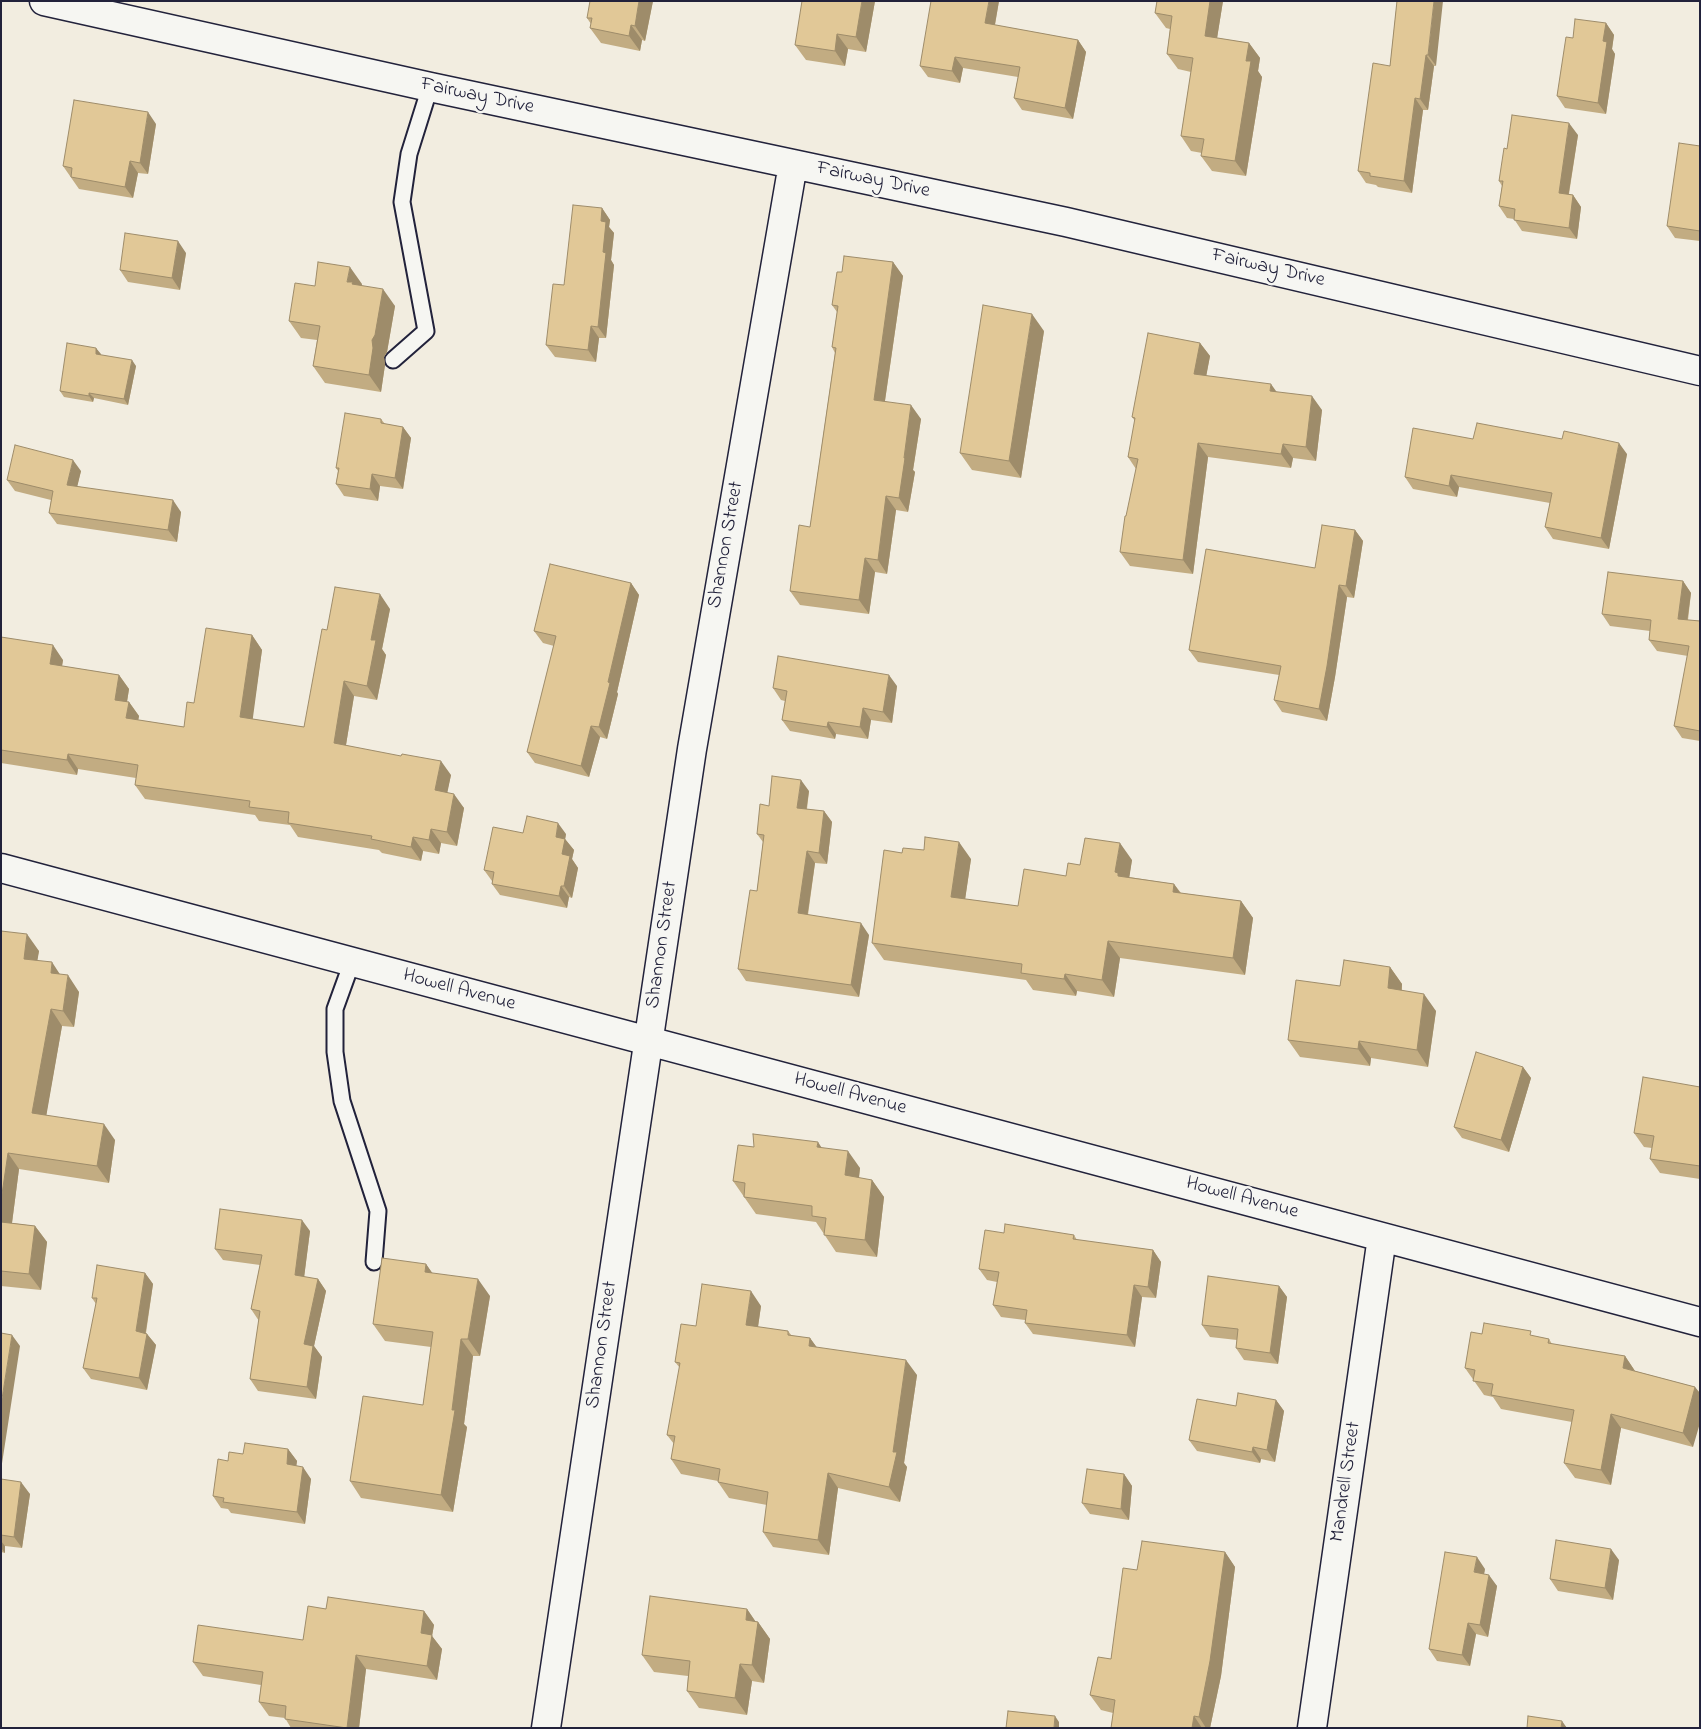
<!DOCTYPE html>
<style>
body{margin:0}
#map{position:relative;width:1701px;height:1729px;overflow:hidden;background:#f2ede0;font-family:"Indie Flower",sans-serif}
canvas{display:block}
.frame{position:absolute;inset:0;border:2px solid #22223b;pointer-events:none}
</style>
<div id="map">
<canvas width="1701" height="1729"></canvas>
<div class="frame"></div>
</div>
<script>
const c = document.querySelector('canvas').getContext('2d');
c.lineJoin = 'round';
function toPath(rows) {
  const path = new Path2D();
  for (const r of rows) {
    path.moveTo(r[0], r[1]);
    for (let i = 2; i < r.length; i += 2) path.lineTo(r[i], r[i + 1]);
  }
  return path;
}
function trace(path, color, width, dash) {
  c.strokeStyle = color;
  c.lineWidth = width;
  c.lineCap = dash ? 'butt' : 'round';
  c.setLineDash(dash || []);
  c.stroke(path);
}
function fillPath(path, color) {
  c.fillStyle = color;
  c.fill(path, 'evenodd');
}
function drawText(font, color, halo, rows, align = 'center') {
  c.font = font + ' "Indie Flower",sans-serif';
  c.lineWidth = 5;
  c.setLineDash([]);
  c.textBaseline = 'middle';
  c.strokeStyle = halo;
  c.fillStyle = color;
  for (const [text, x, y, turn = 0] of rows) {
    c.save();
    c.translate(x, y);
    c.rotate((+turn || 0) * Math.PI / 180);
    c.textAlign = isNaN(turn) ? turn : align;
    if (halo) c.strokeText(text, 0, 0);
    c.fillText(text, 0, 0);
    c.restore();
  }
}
const lane = toPath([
 [393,360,426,331,402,202,409,154,430,87],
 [352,962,335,1009,335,1052,342,1101,378,1211,374,1262]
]);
const street = toPath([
 [44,1,430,87,1066,222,1700,371],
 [1,868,1700,1322],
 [546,1728,692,749,793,164],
 [1312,1728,1382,1237]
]);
trace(lane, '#22223b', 19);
trace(street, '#22223b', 31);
trace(lane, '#f6f6f2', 15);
trace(street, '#f6f6f2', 28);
fillPath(toPath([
 [653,1,645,41,642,40,640,51,601,43,590,28,591,24,587,18],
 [875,1,866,52,848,49,845,66,806,60,795,45],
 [999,1,995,25,1078,40,1086,52,1073,119,1022,110,1014,98,1018,77,963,68,960,83,928,77,920,66],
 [1157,1,1223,1,1217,38,1249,43,1260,58,1258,71,1262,77,1246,176,1212,171,1201,156,1202,153,1191,151,1181,136,1191,72,1178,69,1167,54,1170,29,1166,28,1155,13],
 [1397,1,1436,66,1434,66,1428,110,1423,110,1412,193,1378,187,1376,185,1366,183,1358,171,1390,66],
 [1606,23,1614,35,1612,49,1615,54,1606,114,1565,108,1557,96,1573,38],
 [156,124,148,174,138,173,133,198,79,189,63,166],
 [1578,135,1569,194,1573,195,1581,207,1577,239,1522,231,1514,219,1507,218,1499,206,1502,186,1499,181,1507,149],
 [1700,146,1700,241,1675,238,1667,226],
 [602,208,610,220,609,227,614,233,611,260,614,265,606,338,599,338,596,362,555,357,546,345,564,285],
 [186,253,180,290,128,282,120,270],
 [893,262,903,276,885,401,921,419,913,470,915,472,908,512,896,510,887,574,875,572,869,614,800,605,790,591,810,527,835,353,832,347,837,312,832,305,842,272],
 [362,284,361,286,395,306,387,352,384,357,385,365,381,392,325,383,313,366,317,340,301,338,289,321,315,286],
 [1044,331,1021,478,972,470,960,453],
 [1200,343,1210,356,1206,376,1276,392,1322,410,1316,461,1293,458,1291,468,1208,457,1193,574,1130,566,1120,552,1136,469,1128,457,1135,421,1132,417],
 [96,348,100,355,136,366,128,405,94,398,93,402,64,397,60,391],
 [381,419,385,424,403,427,411,438,403,489,380,486,378,501,344,496,336,484,338,471,336,468],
 [1473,439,1627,454,1609,549,1553,539,1545,527,1550,503,1459,487,1457,497,1413,489,1405,477],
 [81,471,77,486,181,512,177,542,57,524,49,513,51,500,15,491,7,480],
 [1355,530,1363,541,1354,598,1347,597,1335,677,1327,721,1282,712,1274,700,1279,675,1198,662,1189,650,1315,568],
 [1683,581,1691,593,1688,620,1700,621,1700,741,1682,738,1674,726,1688,656,1657,651,1649,640,1650,631,1610,626,1602,614],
 [631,583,639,595,617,692,618,694,607,739,600,737,589,777,535,763,527,752,554,646,543,643,534,631],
 [390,609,382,649,386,655,377,700,354,696,346,745,451,775,447,792,464,808,457,846,441,843,439,854,423,851,421,861,382,853,379,850,298,837,290,825,259,821,255,815,145,799,135,785,136,778,78,769,77,775,1,763,1,637,63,660,62,666,119,675,129,689,127,702,129,702,139,716,138,720,184,727,194,703,252,635,262,650,252,719,304,727,327,630],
 [897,686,892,723,871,720,868,739,836,734,835,739,790,731,782,720,785,701,781,700,773,688],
 [809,791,807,809,824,811,832,822,827,864,815,863,808,915,869,935,859,997,746,981,738,969,757,891,763,842,757,834],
 [523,833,566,834,565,839,574,850,572,859,578,868,572,898,569,897,567,908,500,895,492,884,492,881,484,870],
 [902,853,971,859,965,899,1018,906,1066,876,1080,865,1132,860,1129,877,1174,884,1181,893,1241,901,1253,918,1245,975,1120,958,1114,997,1077,991,1076,996,1033,990,1026,980,884,960,872,943],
 [1,931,39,951,37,960,60,975,79,992,74,1027,62,1026,46,1115,115,1140,109,1183,19,1169,12,1223,35,1226,47,1242,41,1290,1,1286],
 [1390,967,1402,984,1402,990,1436,1011,1428,1067,1371,1058,1370,1066,1300,1057,1288,1040,1340,986],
 [1523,1067,1531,1078,1509,1152,1462,1138,1454,1127],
 [1700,1087,1700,1179,1660,1173,1650,1159,1652,1148,1644,1147,1634,1133],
 [754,1147,822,1148,860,1168,859,1178,872,1180,884,1197,877,1257,836,1252,816,1222,756,1214,733,1181],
 [310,1231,304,1277,318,1279,326,1291,314,1346,322,1357,316,1399,258,1391,250,1379,259,1321,251,1309,260,1265,223,1260,215,1249],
 [1004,1233,1074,1235,1077,1240,1153,1250,1161,1262,1156,1298,1142,1297,1135,1347,1033,1334,1025,1323,1025,1320,1001,1317,993,1305,997,1282,987,1280,979,1269],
 [426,1264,432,1273,490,1296,480,1356,473,1356,464,1424,467,1427,453,1512,361,1498,350,1481,423,1405,431,1347,385,1341,373,1324],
 [145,1273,153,1284,146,1333,147,1334,156,1345,147,1390,91,1379,83,1368,96,1304,92,1298],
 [1279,1286,1287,1297,1278,1364,1244,1360,1236,1348,1237,1340,1210,1337,1202,1325],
 [761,1306,758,1327,788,1331,792,1336,810,1338,817,1348,917,1375,904,1463,907,1467,900,1502,838,1488,829,1555,773,1547,763,1532,767,1505,729,1498,718,1482,718,1481,681,1474,671,1459,674,1444,667,1435,680,1368,675,1362,696,1326],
 [1534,1336,1549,1339,1552,1344,1625,1356,1635,1371,1695,1387,1693,1447,1621,1428,1611,1485,1575,1478,1564,1463,1572,1422,1501,1409,1493,1397,1484,1395,1465,1368],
 [1276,1400,1284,1411,1275,1462,1261,1459,1260,1463,1197,1451,1189,1440,1236,1406],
 [288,1449,297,1461,296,1466,311,1479,305,1524,231,1513,228,1509,221,1508,213,1496,228,1461,243,1454],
 [1124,1474,1132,1486,1129,1520,1090,1514,1082,1503],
 [1,1479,30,1494,22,1548,5,1546,5,1553,1,1552],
 [1225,1552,1235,1567,1221,1676,1210,1728,1111,1728,1113,1713,1101,1710,1090,1695,1111,1659,1137,1570],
 [1619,1560,1613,1600,1558,1591,1550,1579],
 [1485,1569,1484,1574,1497,1586,1488,1637,1476,1634,1470,1666,1437,1661,1429,1649],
 [326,1609,424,1611,434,1625,432,1636,442,1649,437,1680,366,1669,359,1728,291,1728,285,1718,269,1716,259,1702,261,1685,203,1676,193,1662,303,1640],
 [747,1609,755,1621,758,1622,770,1639,764,1683,752,1681,747,1715,699,1708,687,1691,688,1676,654,1672,642,1655]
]), '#c2ac82');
fillPath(toPath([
 [639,1,653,1,645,41,635,26],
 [862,1,875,1,866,52,856,37],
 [989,1,999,1,993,35,985,23],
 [1210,1,1223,1,1215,51,1205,36],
 [1434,1,1443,1,1436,66,1428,55],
 [1606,23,1614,35,1612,49,1615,54,1606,114,1598,103,1603,41],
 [631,25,642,40,640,51,629,36],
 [837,34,848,49,845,66,835,51],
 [1078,40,1086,52,1073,119,1065,108],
 [1249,43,1260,58,1258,71,1262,77,1246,176,1235,161,1246,61],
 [1426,55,1434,66,1428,110,1420,99],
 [955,57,963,68,960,83,952,71],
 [1415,98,1423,110,1412,193,1404,181],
 [148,112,156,124,148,174,140,163],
 [1569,123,1578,135,1567,204,1559,193],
 [130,161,138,173,133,198,125,187],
 [1573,195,1581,207,1577,239,1569,228],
 [602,208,610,220,609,227,614,233,611,260,614,265,606,338,598,327,603,252,601,221],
 [178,241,186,253,180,290,172,278],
 [893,262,903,276,883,414,874,400],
 [350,267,362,284,360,293,347,282],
 [383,289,395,306,387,352,384,357,385,365,381,392,369,375,372,340],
 [1032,314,1044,331,1021,478,1009,461],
 [591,326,599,338,596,362,588,350],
 [1200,343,1210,356,1204,388,1194,374],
 [96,348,101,354,100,360,96,354],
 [132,360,136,366,128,405,124,399],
 [1271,384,1281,398,1270,391],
 [89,393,94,398,93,402,89,396],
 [1312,396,1322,410,1316,461,1306,447],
 [911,405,921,419,913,470,915,472,908,512,899,498],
 [403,427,411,438,403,489,395,478],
 [1198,443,1208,457,1193,574,1183,560],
 [1619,443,1627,454,1609,549,1601,538],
 [1283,444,1293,458,1291,468,1281,454],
 [73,460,81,471,75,496,67,485],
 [372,474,380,486,378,501,370,489],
 [1451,475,1459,487,1457,497,1449,486],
 [886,496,896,510,887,574,878,560],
 [173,500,181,512,177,542,168,530],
 [1355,530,1363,541,1354,598,1346,586],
 [865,558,875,572,869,614,859,600],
 [1683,581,1691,593,1686,630,1678,619],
 [631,583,639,595,617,692,618,694,607,739,599,727,608,682],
 [1339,585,1347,597,1335,677,1327,721,1319,709],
 [380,594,390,609,382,649,386,655,377,700,367,686,371,640],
 [252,635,262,650,251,732,240,717],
 [53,645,63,660,60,678,50,664],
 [119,675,129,689,125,714,115,700],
 [889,675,897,686,892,723,883,712],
 [344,681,354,696,344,757,334,743],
 [129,702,139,716,136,732,126,718],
 [863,708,871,720,868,739,860,727],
 [828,722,836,734,835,739,827,727],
 [591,726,600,737,589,777,581,766],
 [68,754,78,769,77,775,67,760],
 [441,761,451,775,445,804,435,790],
 [801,780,809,791,805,819,797,808],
 [454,794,464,808,457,846,447,832],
 [824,811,832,822,827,864,819,853],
 [558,823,566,834,564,846,565,839,574,850,572,859,578,868,572,898,564,886,556,837],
 [431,829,441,843,439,854,429,840],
 [413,837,423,851,421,861,411,847],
 [959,842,971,859,963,914,951,897],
 [1120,843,1132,860,1128,886,1115,872],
 [807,851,815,863,806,925,798,913],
 [1174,884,1186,901,1173,892],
 [561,886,569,897,567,908,559,896],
 [1241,901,1253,918,1245,975,1233,958],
 [861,923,869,935,859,997,851,985],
 [27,934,39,951,35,975,24,959],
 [1108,941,1120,958,1114,997,1102,980],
 [52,962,63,979,51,973],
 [1390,967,1402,984,1400,1005,1388,988],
 [1065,974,1077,991,1076,996,1064,979],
 [68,975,79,992,74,1027,63,1011],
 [1424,994,1436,1011,1428,1067,1417,1050],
 [51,1009,62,1026,44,1129,32,1113],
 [1359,1041,1371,1058,1370,1066,1358,1049],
 [1523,1067,1531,1078,1509,1152,1501,1140],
 [104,1124,115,1140,109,1183,97,1166],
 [818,1142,829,1159,817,1147],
 [848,1151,860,1168,857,1193,845,1175],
 [8,1153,19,1169,10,1238,1,1225,1,1201],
 [872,1180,884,1197,877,1257,865,1240],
 [302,1220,310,1231,303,1286,295,1275],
 [35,1226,47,1242,41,1290,29,1274],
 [1153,1250,1161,1262,1156,1298,1148,1287],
 [426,1264,438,1281,425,1272],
 [145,1273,153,1284,144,1343,136,1331],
 [318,1279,326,1291,314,1346,322,1357,316,1399,307,1387,304,1344],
 [478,1279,490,1296,480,1356,468,1339],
 [1134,1285,1142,1297,1135,1347,1127,1335],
 [1279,1286,1287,1297,1278,1364,1270,1353],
 [751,1291,761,1306,756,1340,746,1325],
 [147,1334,156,1345,147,1390,139,1378],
 [12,1335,20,1346,1,1470,1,1405],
 [810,1338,821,1353,809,1346],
 [461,1339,473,1356,464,1424,467,1427,453,1512,441,1495],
 [1625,1356,1635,1371,1623,1368],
 [906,1360,917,1375,904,1463,907,1467,900,1502,889,1487,893,1452],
 [1695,1387,1700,1393,1700,1423,1693,1447,1683,1433],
 [1276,1400,1284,1411,1275,1462,1267,1450],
 [1611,1414,1621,1428,1611,1485,1601,1470],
 [1253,1447,1261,1459,1260,1463,1252,1452],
 [288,1449,297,1461,295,1476,287,1464],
 [303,1467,311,1479,305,1524,297,1512],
 [828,1473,838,1488,829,1555,818,1540],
 [1124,1474,1132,1486,1129,1520,1121,1509],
 [21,1482,30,1494,22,1548,14,1537],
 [1,1541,5,1546,5,1553,1,1548],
 [1611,1549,1619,1560,1613,1600,1605,1588],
 [1225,1552,1235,1567,1221,1676,1210,1728,1206,1728,1199,1717],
 [1477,1557,1485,1569,1482,1584,1474,1572],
 [1489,1575,1497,1586,1488,1637,1480,1625],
 [747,1609,758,1625,758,1622,770,1639,764,1683,752,1665,746,1620],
 [424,1611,434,1625,432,1636,442,1649,437,1680,427,1666,421,1633],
 [1468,1623,1476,1634,1470,1666,1462,1655],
 [356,1655,366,1669,359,1728,347,1728],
 [740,1664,752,1681,747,1715,735,1698],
 [1055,1716,1059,1722,1059,1728,1054,1728],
 [1194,1716,1202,1728,1192,1728],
 [1562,1721,1567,1728,1561,1728]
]), '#9e8c6a');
const building = toPath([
 [590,1,639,1,635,26,631,25,629,36,590,28,592,18,587,18,590,1],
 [802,1,862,1,856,37,837,34,835,51,795,45,802,1],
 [931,1,989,1,985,23,1078,40,1065,108,1014,98,1020,67,955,57,952,71,920,66,931,1],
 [1157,1,1210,1,1205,36,1249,43,1246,61,1251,61,1235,161,1201,156,1204,139,1181,136,1193,58,1167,54,1172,16,1155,13,1157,1],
 [1397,1,1434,1,1428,55,1426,55,1420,99,1415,98,1404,181,1370,176,1370,173,1358,171,1373,63,1390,66,1397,1],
 [1575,19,1606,23,1603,41,1607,42,1598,103,1557,96,1566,37,1573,38,1575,19],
 [74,100,148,112,140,163,130,161,125,187,71,177,72,168,63,166,74,100],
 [1512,115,1569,123,1559,193,1573,195,1569,228,1514,220,1515,209,1499,206,1503,181,1499,181,1504,148,1507,149,1512,115],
 [1679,143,1700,146,1700,231,1667,226,1679,143],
 [573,205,602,208,601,221,606,222,603,252,606,253,598,327,591,326,588,350,546,345,553,284,564,285,573,205],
 [125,233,178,241,172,278,120,270,125,233],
 [844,256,893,262,874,400,911,405,904,458,905,458,899,498,886,496,878,560,865,558,859,600,790,591,799,525,810,527,836,348,832,347,838,306,832,305,837,272,842,272,844,256],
 [318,262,350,267,347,282,353,282,352,284,383,289,375,335,372,340,373,348,369,375,313,366,320,326,289,321,295,283,315,286,318,262],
 [983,305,1032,314,1009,461,960,453,983,305],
 [1148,333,1200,343,1194,374,1271,384,1270,391,1312,396,1306,447,1283,444,1281,454,1198,443,1183,560,1120,552,1125,516,1126,516,1138,459,1128,457,1135,418,1132,417,1148,333],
 [67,343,96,348,96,354,132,360,124,399,89,393,89,396,60,391,67,343],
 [345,413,381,419,381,423,403,427,395,478,372,474,370,489,336,484,339,468,336,468,345,413],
 [1477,423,1562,439,1564,431,1619,443,1601,538,1545,527,1552,493,1451,475,1449,486,1405,477,1413,428,1473,439,1477,423],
 [15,445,73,460,67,485,173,500,168,530,49,513,53,491,7,480,15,445],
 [1322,525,1355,530,1346,586,1339,585,1327,666,1319,709,1274,700,1281,666,1189,650,1206,549,1315,568,1322,525],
 [550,564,631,583,608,682,610,683,599,727,591,726,581,766,527,752,556,636,534,631,550,564],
 [1608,572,1683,581,1678,619,1700,621,1700,731,1674,726,1689,646,1649,640,1651,620,1602,614,1608,572],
 [335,587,380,594,371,640,376,640,367,686,344,681,334,743,401,756,402,754,441,761,435,790,454,794,447,832,431,829,429,840,413,837,411,847,371,839,372,836,288,823,289,812,249,807,250,801,135,785,138,765,68,754,67,760,1,750,1,637,53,645,50,664,119,675,115,700,129,702,126,718,184,727,187,702,194,703,206,628,252,635,240,717,304,727,322,629,327,630,335,587],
 [778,656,889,675,883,712,863,708,860,727,828,722,827,727,782,720,787,691,773,688,778,656],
 [772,776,801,780,797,808,824,811,819,853,807,851,798,913,861,923,851,985,738,969,750,890,757,891,764,835,757,834,760,804,769,806,772,776],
 [527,816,558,823,556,837,565,839,562,854,570,856,564,886,561,886,559,896,492,884,494,872,484,870,493,827,523,833,527,816],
 [925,837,959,842,951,897,1018,906,1024,869,1066,876,1068,863,1080,865,1085,838,1120,843,1115,872,1118,873,1118,876,1174,884,1173,892,1241,901,1233,958,1108,941,1102,980,1065,974,1064,979,1021,973,1022,964,872,943,884,850,902,853,903,848,924,850,925,837],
 [1,931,27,934,24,959,52,962,51,973,68,975,63,1011,51,1009,32,1113,104,1124,97,1166,8,1153,1,1201,1,931],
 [1344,960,1390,967,1388,988,1424,994,1417,1050,1359,1041,1358,1049,1288,1040,1296,980,1340,986,1344,960],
 [1476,1052,1523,1067,1501,1140,1454,1127,1476,1052],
 [1643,1077,1700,1087,1700,1166,1650,1159,1654,1136,1634,1133,1643,1077],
 [753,1134,818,1142,817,1147,848,1151,845,1175,872,1180,865,1240,824,1235,826,1218,812,1216,812,1206,744,1197,745,1183,733,1181,738,1145,754,1147,753,1134],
 [220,1209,302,1220,295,1275,318,1279,304,1344,313,1346,307,1387,250,1379,260,1311,251,1309,262,1255,215,1249,220,1209],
 [1,1222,35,1226,29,1274,1,1271,1,1222],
 [1005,1224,1074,1235,1073,1239,1153,1250,1148,1287,1134,1285,1127,1335,1025,1323,1027,1310,993,1305,999,1272,979,1269,985,1230,1004,1233,1005,1224],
 [382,1258,426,1264,425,1272,478,1279,468,1339,461,1339,452,1410,455,1410,441,1495,350,1481,363,1396,423,1405,433,1332,373,1324,382,1258],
 [97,1265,145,1273,136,1331,147,1334,139,1378,83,1368,97,1298,92,1298,97,1265],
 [1208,1276,1279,1286,1270,1353,1236,1348,1238,1329,1202,1325,1208,1276],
 [702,1284,751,1291,746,1325,788,1331,788,1335,810,1338,809,1346,906,1360,893,1452,897,1452,889,1487,828,1473,818,1540,763,1532,768,1492,718,1482,720,1469,671,1459,675,1436,667,1435,680,1363,675,1362,681,1324,696,1326,702,1284],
 [1484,1323,1531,1331,1530,1335,1549,1339,1548,1343,1625,1356,1623,1368,1695,1387,1683,1433,1611,1414,1601,1470,1564,1463,1574,1410,1491,1395,1493,1384,1473,1381,1475,1370,1465,1368,1471,1332,1482,1334,1484,1323],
 [1,1333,12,1335,1,1405,1,1333],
 [1238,1393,1276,1400,1267,1450,1253,1447,1252,1452,1189,1440,1197,1399,1236,1406,1238,1393],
 [245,1443,288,1449,287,1464,303,1467,297,1512,223,1502,224,1498,213,1496,218,1459,228,1461,229,1452,243,1454,245,1443],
 [1087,1469,1124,1474,1121,1509,1082,1503,1087,1469],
 [1,1479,21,1482,14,1537,1,1535,1,1479],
 [1556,1540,1611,1549,1605,1588,1550,1579,1556,1540],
 [1142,1541,1225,1552,1210,1661,1199,1717,1194,1716,1192,1728,1111,1728,1115,1700,1090,1695,1098,1657,1111,1659,1123,1568,1137,1570,1142,1541],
 [1445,1552,1477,1557,1474,1572,1489,1575,1480,1625,1468,1623,1462,1655,1429,1649,1445,1552],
 [650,1596,747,1609,746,1620,758,1622,752,1665,740,1664,735,1698,687,1691,690,1661,642,1655,650,1596],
 [328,1597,424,1611,421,1633,432,1635,427,1666,356,1655,347,1728,285,1719,286,1706,259,1702,263,1672,193,1662,198,1625,303,1640,308,1606,326,1609,328,1597],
 [1008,1711,1055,1716,1054,1728,1006,1728,1008,1711],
 [1528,1716,1562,1721,1561,1728,1527,1728,1528,1716]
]);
fillPath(building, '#e1c897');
trace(building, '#9e8c6a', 1);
drawText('20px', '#22223b', '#f6f6f2', [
 ["Fairway Drive",477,97,12],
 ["Fairway Drive",873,181,12],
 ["Fairway Drive",1268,269,13],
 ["Shannon Street",727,545,-80],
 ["Shannon Street",663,945,-82],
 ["Howell Avenue",459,991,15],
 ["Howell Avenue",850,1095,15],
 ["Howell Avenue",1242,1199,15],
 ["Shannon Street",603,1345,-82],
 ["Mandrell Street",1347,1482,-82]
]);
</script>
